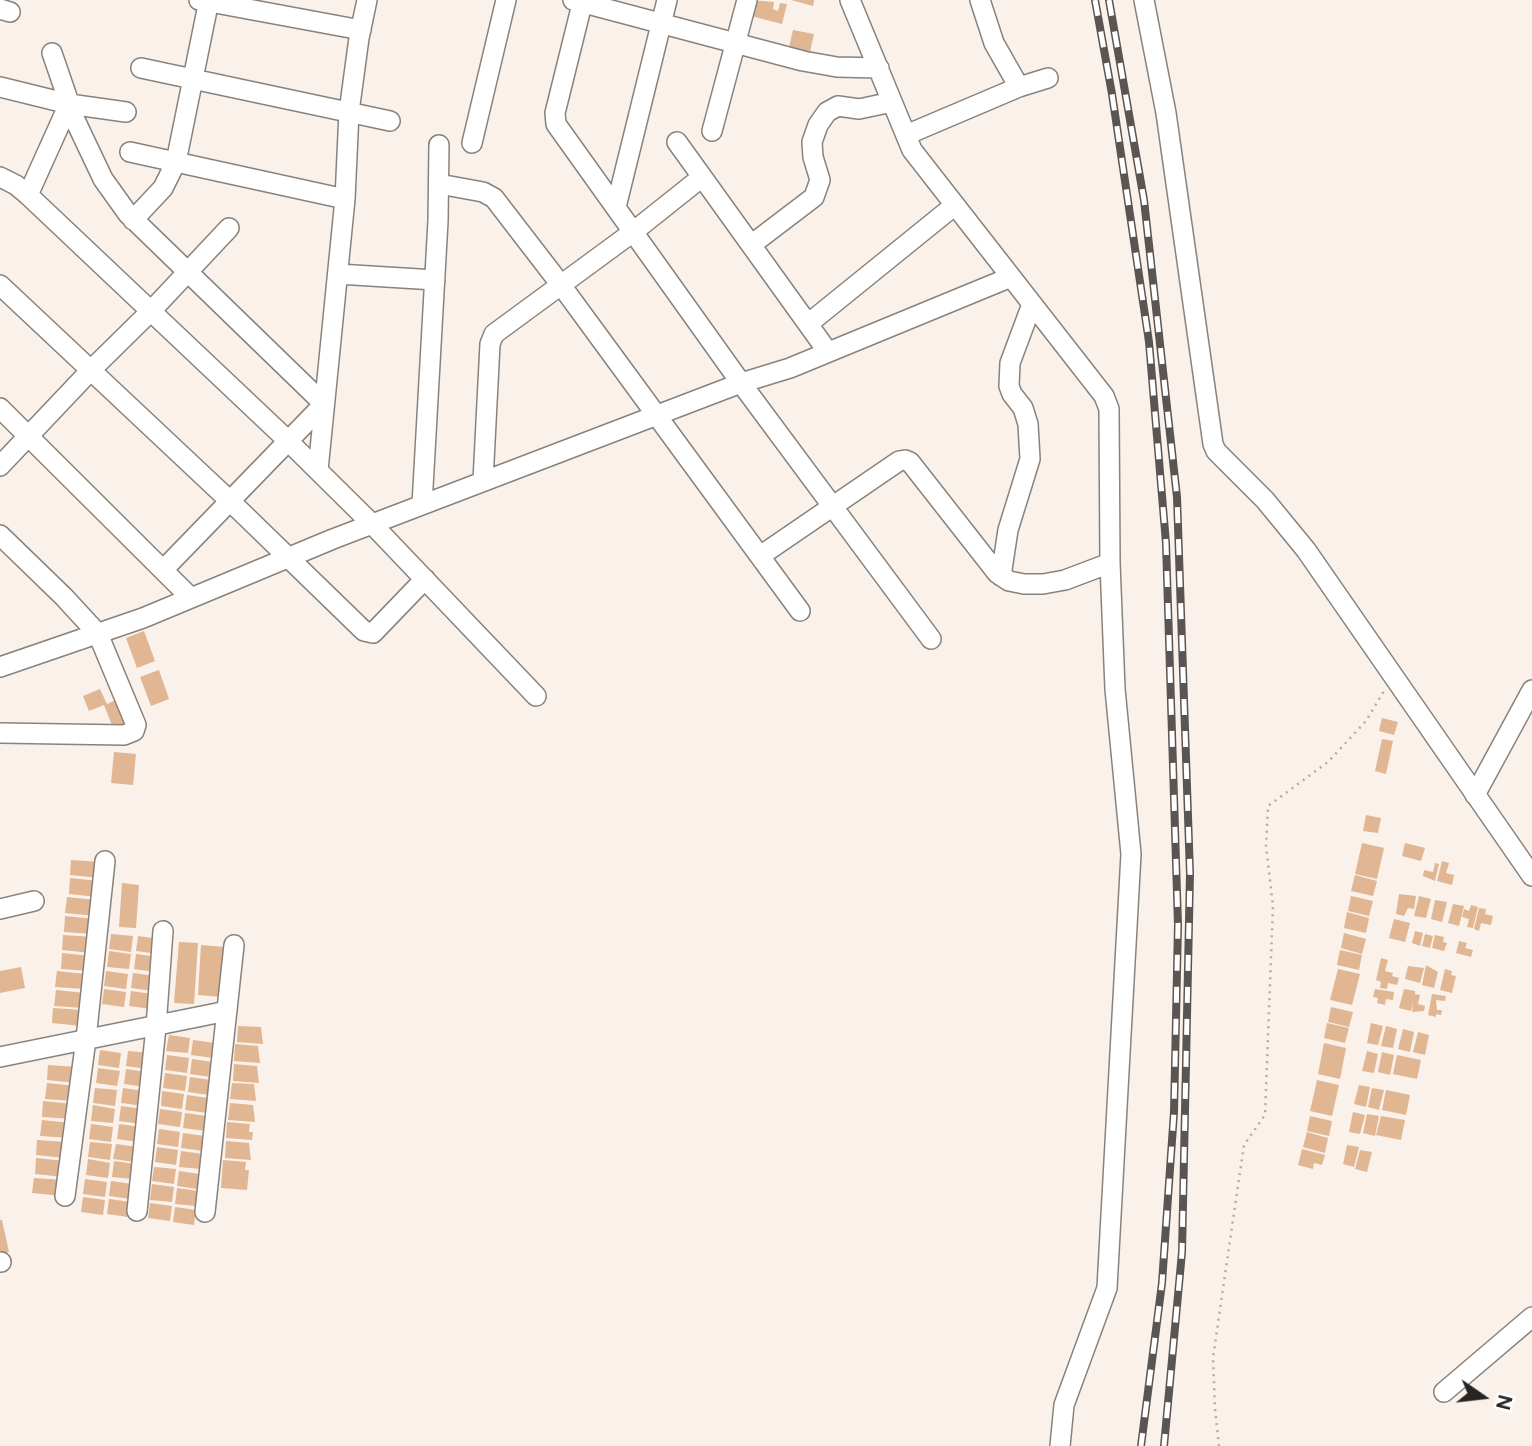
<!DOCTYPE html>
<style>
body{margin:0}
#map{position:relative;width:1532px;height:1446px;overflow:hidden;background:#f9f1ea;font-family:Figtree,sans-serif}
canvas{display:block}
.north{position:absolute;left:1448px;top:1362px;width:70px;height:70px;-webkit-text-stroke:5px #fff;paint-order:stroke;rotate:104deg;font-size:19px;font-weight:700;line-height:28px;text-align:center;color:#272422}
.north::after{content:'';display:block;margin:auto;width:24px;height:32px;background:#272422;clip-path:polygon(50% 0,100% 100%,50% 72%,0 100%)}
</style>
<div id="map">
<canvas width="1532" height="1446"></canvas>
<div class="north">N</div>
</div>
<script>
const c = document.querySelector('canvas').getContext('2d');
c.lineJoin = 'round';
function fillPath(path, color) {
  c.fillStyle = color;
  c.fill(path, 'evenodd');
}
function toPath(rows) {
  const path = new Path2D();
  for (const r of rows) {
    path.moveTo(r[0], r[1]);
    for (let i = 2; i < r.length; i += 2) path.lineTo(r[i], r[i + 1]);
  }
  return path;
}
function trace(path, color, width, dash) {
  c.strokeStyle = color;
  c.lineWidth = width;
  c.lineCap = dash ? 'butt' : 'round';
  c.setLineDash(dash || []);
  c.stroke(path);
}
fillPath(toPath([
 [750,0,774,2,773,9,778,11,780,3,787,4,782,24,747,15],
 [791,0,814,0,813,6],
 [793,30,814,34,810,52,788,51],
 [144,631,155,661,137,668,126,638],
 [159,670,169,699,151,706,140,677],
 [100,689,107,704,118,699,130,726,115,733,104,705,89,711,83,696],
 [1382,718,1398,722,1394,735,1379,731],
 [1382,739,1393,741,1386,774,1375,771],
 [114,752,136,754,133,785,111,783],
 [1366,815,1381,818,1378,833,1363,831],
 [1362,843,1384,848,1377,879,1355,874],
 [1405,843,1425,848,1421,861,1402,856],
 [71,860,101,862,99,878,70,875],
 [1442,861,1449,863,1446,873,1454,875,1452,885,1437,881],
 [1435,863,1439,864,1435,881,1423,876,1424,870,1433,872],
 [1355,875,1377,881,1373,896,1351,891],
 [70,878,99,881,98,897,69,894],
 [122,883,139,885,136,928,119,927],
 [1399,894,1416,896,1414,909,1408,908,1404,916,1396,914],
 [1351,896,1373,901,1369,916,1348,911],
 [1419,896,1431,899,1426,918,1414,916],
 [67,897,96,900,95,916,65,913],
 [1435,900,1447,902,1442,922,1431,919],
 [1453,904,1464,906,1459,926,1448,923],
 [1471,905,1478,907,1473,928,1467,927,1469,919,1462,917,1464,909,1469,911],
 [1479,908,1486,909,1485,914,1493,916,1491,925,1481,923,1479,931,1474,929],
 [1347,912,1369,918,1366,933,1344,928],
 [65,916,95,919,93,934,64,932],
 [1394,919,1410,923,1405,942,1389,938],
 [1415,931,1423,933,1420,946,1412,943],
 [1344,933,1366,939,1362,954,1341,948],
 [111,934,133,936,131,952,109,949],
 [1425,934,1433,936,1430,948,1422,946],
 [63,935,93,937,91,953,62,950],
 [1435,935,1444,937,1443,942,1447,943,1444,951,1432,948],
 [138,936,160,939,158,954,136,951],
 [1459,941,1467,943,1465,948,1473,950,1471,957,1456,953],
 [179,942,198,943,194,1004,174,1003],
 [201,945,225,947,221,997,198,995],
 [1340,950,1362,955,1359,970,1337,965],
 [109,951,131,954,129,969,107,967],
 [62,953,91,956,90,971,61,969],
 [136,954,158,957,156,972,134,969],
 [1381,958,1388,960,1385,971,1393,973,1392,976,1399,978,1397,985,1388,983,1387,989,1380,988,1381,982,1376,980],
 [1426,965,1438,972,1434,988,1422,985],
 [1408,966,1424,968,1420,983,1405,979],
 [21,967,25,988,0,993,0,971],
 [1338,969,1360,974,1352,1005,1330,1000],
 [1445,969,1452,971,1451,975,1456,976,1452,993,1440,990],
 [57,971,86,974,85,989,55,987],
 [106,971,128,974,126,989,104,986],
 [133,973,155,976,153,991,131,988],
 [104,989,126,992,124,1007,102,1004],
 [1375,989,1394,992,1393,1000,1386,999,1385,1005,1377,1003,1378,998,1373,997],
 [1404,989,1415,991,1415,994,1420,995,1418,1004,1425,1006,1424,1011,1412,1012,1413,1003,1411,1011,1399,1008],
 [56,990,85,993,83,1008,54,1006],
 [131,991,153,994,151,1009,129,1006],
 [1432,994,1446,996,1445,1001,1436,1000,1437,1010,1442,1010,1441,1015,1436,1014,1436,1017,1428,1015],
 [1331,1007,1353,1012,1349,1027,1328,1022],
 [53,1008,83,1010,81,1026,52,1023],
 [1327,1023,1349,1028,1345,1043,1324,1038],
 [1371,1023,1383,1026,1378,1045,1367,1043],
 [238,1026,261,1027,263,1044,237,1042],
 [1386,1026,1397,1029,1393,1048,1381,1046],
 [1403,1029,1414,1032,1410,1052,1398,1049],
 [1418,1032,1429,1035,1425,1055,1413,1052],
 [169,1035,190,1038,188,1053,166,1051],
 [193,1040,215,1043,213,1058,191,1055],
 [1324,1043,1346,1048,1340,1079,1318,1074],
 [235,1044,258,1046,260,1063,234,1061],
 [100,1050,121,1053,119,1068,98,1065],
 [128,1051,149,1053,147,1069,126,1066],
 [1367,1051,1378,1054,1374,1073,1362,1071],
 [1382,1052,1394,1055,1390,1075,1378,1072],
 [167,1055,189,1058,187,1073,165,1070],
 [1397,1055,1421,1060,1417,1079,1393,1074],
 [192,1059,213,1062,211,1077,190,1074],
 [234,1064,257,1066,259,1083,233,1081],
 [48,1065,78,1067,76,1083,47,1080],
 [98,1068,120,1071,117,1086,96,1083],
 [126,1069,147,1072,145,1087,124,1084],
 [165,1073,187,1076,185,1091,163,1088],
 [190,1077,211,1080,209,1095,188,1092],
 [1317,1080,1339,1085,1332,1116,1310,1111],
 [47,1083,76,1086,75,1101,45,1099],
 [232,1083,254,1084,256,1101,230,1099],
 [1359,1085,1370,1087,1366,1107,1354,1104],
 [95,1088,117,1090,115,1106,93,1103],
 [123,1088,145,1091,143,1106,121,1103],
 [1372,1088,1384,1090,1379,1110,1368,1107],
 [1386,1090,1410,1095,1406,1115,1382,1110],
 [162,1091,184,1094,182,1109,161,1106],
 [187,1095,209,1098,207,1113,185,1110],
 [43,1101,72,1104,71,1119,42,1117],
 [230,1103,253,1105,255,1122,228,1120],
 [93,1105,115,1109,113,1123,91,1121],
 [121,1106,143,1109,141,1124,119,1121],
 [160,1109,182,1112,180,1127,158,1124],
 [1353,1112,1365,1115,1360,1134,1349,1132],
 [185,1113,207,1116,205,1131,183,1128],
 [1367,1114,1379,1116,1375,1136,1363,1133],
 [1310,1116,1332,1121,1329,1136,1307,1131],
 [1381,1116,1405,1120,1401,1140,1376,1135],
 [42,1120,71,1123,70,1138,40,1136],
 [227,1122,250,1124,249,1132,253,1132,252,1140,226,1138],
 [91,1124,113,1127,111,1142,89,1139],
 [119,1124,141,1127,139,1142,117,1139],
 [159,1129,180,1132,178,1147,157,1144],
 [1307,1132,1328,1138,1325,1153,1303,1147],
 [183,1133,205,1136,203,1151,181,1148],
 [37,1140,67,1142,65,1158,36,1155],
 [226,1141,249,1143,251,1160,225,1158],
 [90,1142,112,1144,110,1160,88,1157],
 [116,1144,137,1147,135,1162,113,1159],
 [1347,1145,1359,1147,1354,1167,1343,1164],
 [157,1147,178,1150,176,1165,155,1162],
 [1302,1149,1325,1155,1322,1165,1314,1163,1313,1169,1298,1165],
 [1360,1150,1372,1152,1367,1172,1355,1169],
 [181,1151,203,1154,201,1169,179,1167],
 [36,1158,65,1161,64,1177,35,1174],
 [88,1159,110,1163,108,1178,86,1175],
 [223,1160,246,1162,245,1170,249,1170,247,1190,221,1188],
 [114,1161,135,1164,133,1179,112,1177],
 [154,1167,176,1169,174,1184,152,1181],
 [179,1171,200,1174,198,1189,177,1186],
 [34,1178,63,1180,62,1196,32,1193],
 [85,1179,107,1182,105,1197,83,1194],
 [111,1181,132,1184,130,1199,109,1196],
 [152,1184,174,1187,172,1202,150,1200],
 [177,1188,198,1191,196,1206,175,1204],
 [83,1197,105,1200,103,1215,81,1212],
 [109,1199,131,1202,128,1217,107,1214],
 [150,1203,172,1206,170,1221,148,1218],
 [175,1207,196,1210,194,1225,173,1222],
 [0,1220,2,1220,9,1252,0,1254]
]), '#e1b692');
const minor = toPath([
 [199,0,361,30],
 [573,0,803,61,837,67,879,68],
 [583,0,555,113,556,124,741,383,931,639],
 [850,0,912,150,1104,396,1109,409,1110,563,1115,689,1131,854,1107,1288,1064,1405,1060,1446],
 [980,0,994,43,1019,87],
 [1144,0,1166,113,1213,444,1216,451,1265,500,1306,550,1532,876],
 [0,9,10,12],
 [52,53,75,120,103,179,128,214,324,404,163,570],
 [141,68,390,121],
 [0,87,69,104,126,112],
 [712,131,747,0],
 [906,135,1019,87,1048,78],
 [677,142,828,352],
 [472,143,506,0],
 [130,152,345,199],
 [0,177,16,185,28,195,284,437,372,524,536,696],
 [439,184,483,192,494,198,561,285,800,611],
 [28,195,69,104],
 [616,207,667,0],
 [133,220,163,188,176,162,209,0],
 [751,245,814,197,820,180,813,157,812,142,818,125,827,112,838,106,859,109,892,102],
 [338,274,435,280],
 [0,285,230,501,364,631,373,633,425,579],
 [808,324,955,205],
 [0,408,191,598],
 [0,466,91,370,152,310,229,228],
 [318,470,345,199,349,112,359,38,367,0],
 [483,481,490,344,494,334,633,232,702,177],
 [422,505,438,221,439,145],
 [0,535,64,597,98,634,136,725,134,731,124,735,0,733],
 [760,556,899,461,905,460,910,462,997,573,1009,581,1024,584,1043,584,1065,580,1110,563],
 [1001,576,1008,530,1030,459,1028,424,1023,408,1012,394,1009,386,1010,363,1032,304],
 [0,667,143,618,333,539,741,383,790,368,1011,277],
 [1475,795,1532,690],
 [0,909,34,901],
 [0,1057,227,1011],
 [65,1196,86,1039,105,861],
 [137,1211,156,1027,163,931],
 [205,1212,234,945],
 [0,1262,1,1262],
 [1444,1392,1532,1317]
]);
trace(minor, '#89827c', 22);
trace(toPath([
 [1219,1446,1215,1409,1213,1358,1227,1261,1244,1145,1265,1115,1273,906,1266,846,1268,806,1328,762,1366,721,1384,691]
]), '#b2aca6', 2.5, [2, 5]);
trace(minor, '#fff', 19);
const rail = toPath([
 [1095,0,1112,94,1149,342,1166,543,1178,925,1174,1112,1162,1283,1141,1446],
 [1109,0,1144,200,1177,497,1190,874,1182,1252,1164,1446]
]);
trace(rail, '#5a5552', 8);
trace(rail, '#fff', 5, [16]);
</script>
